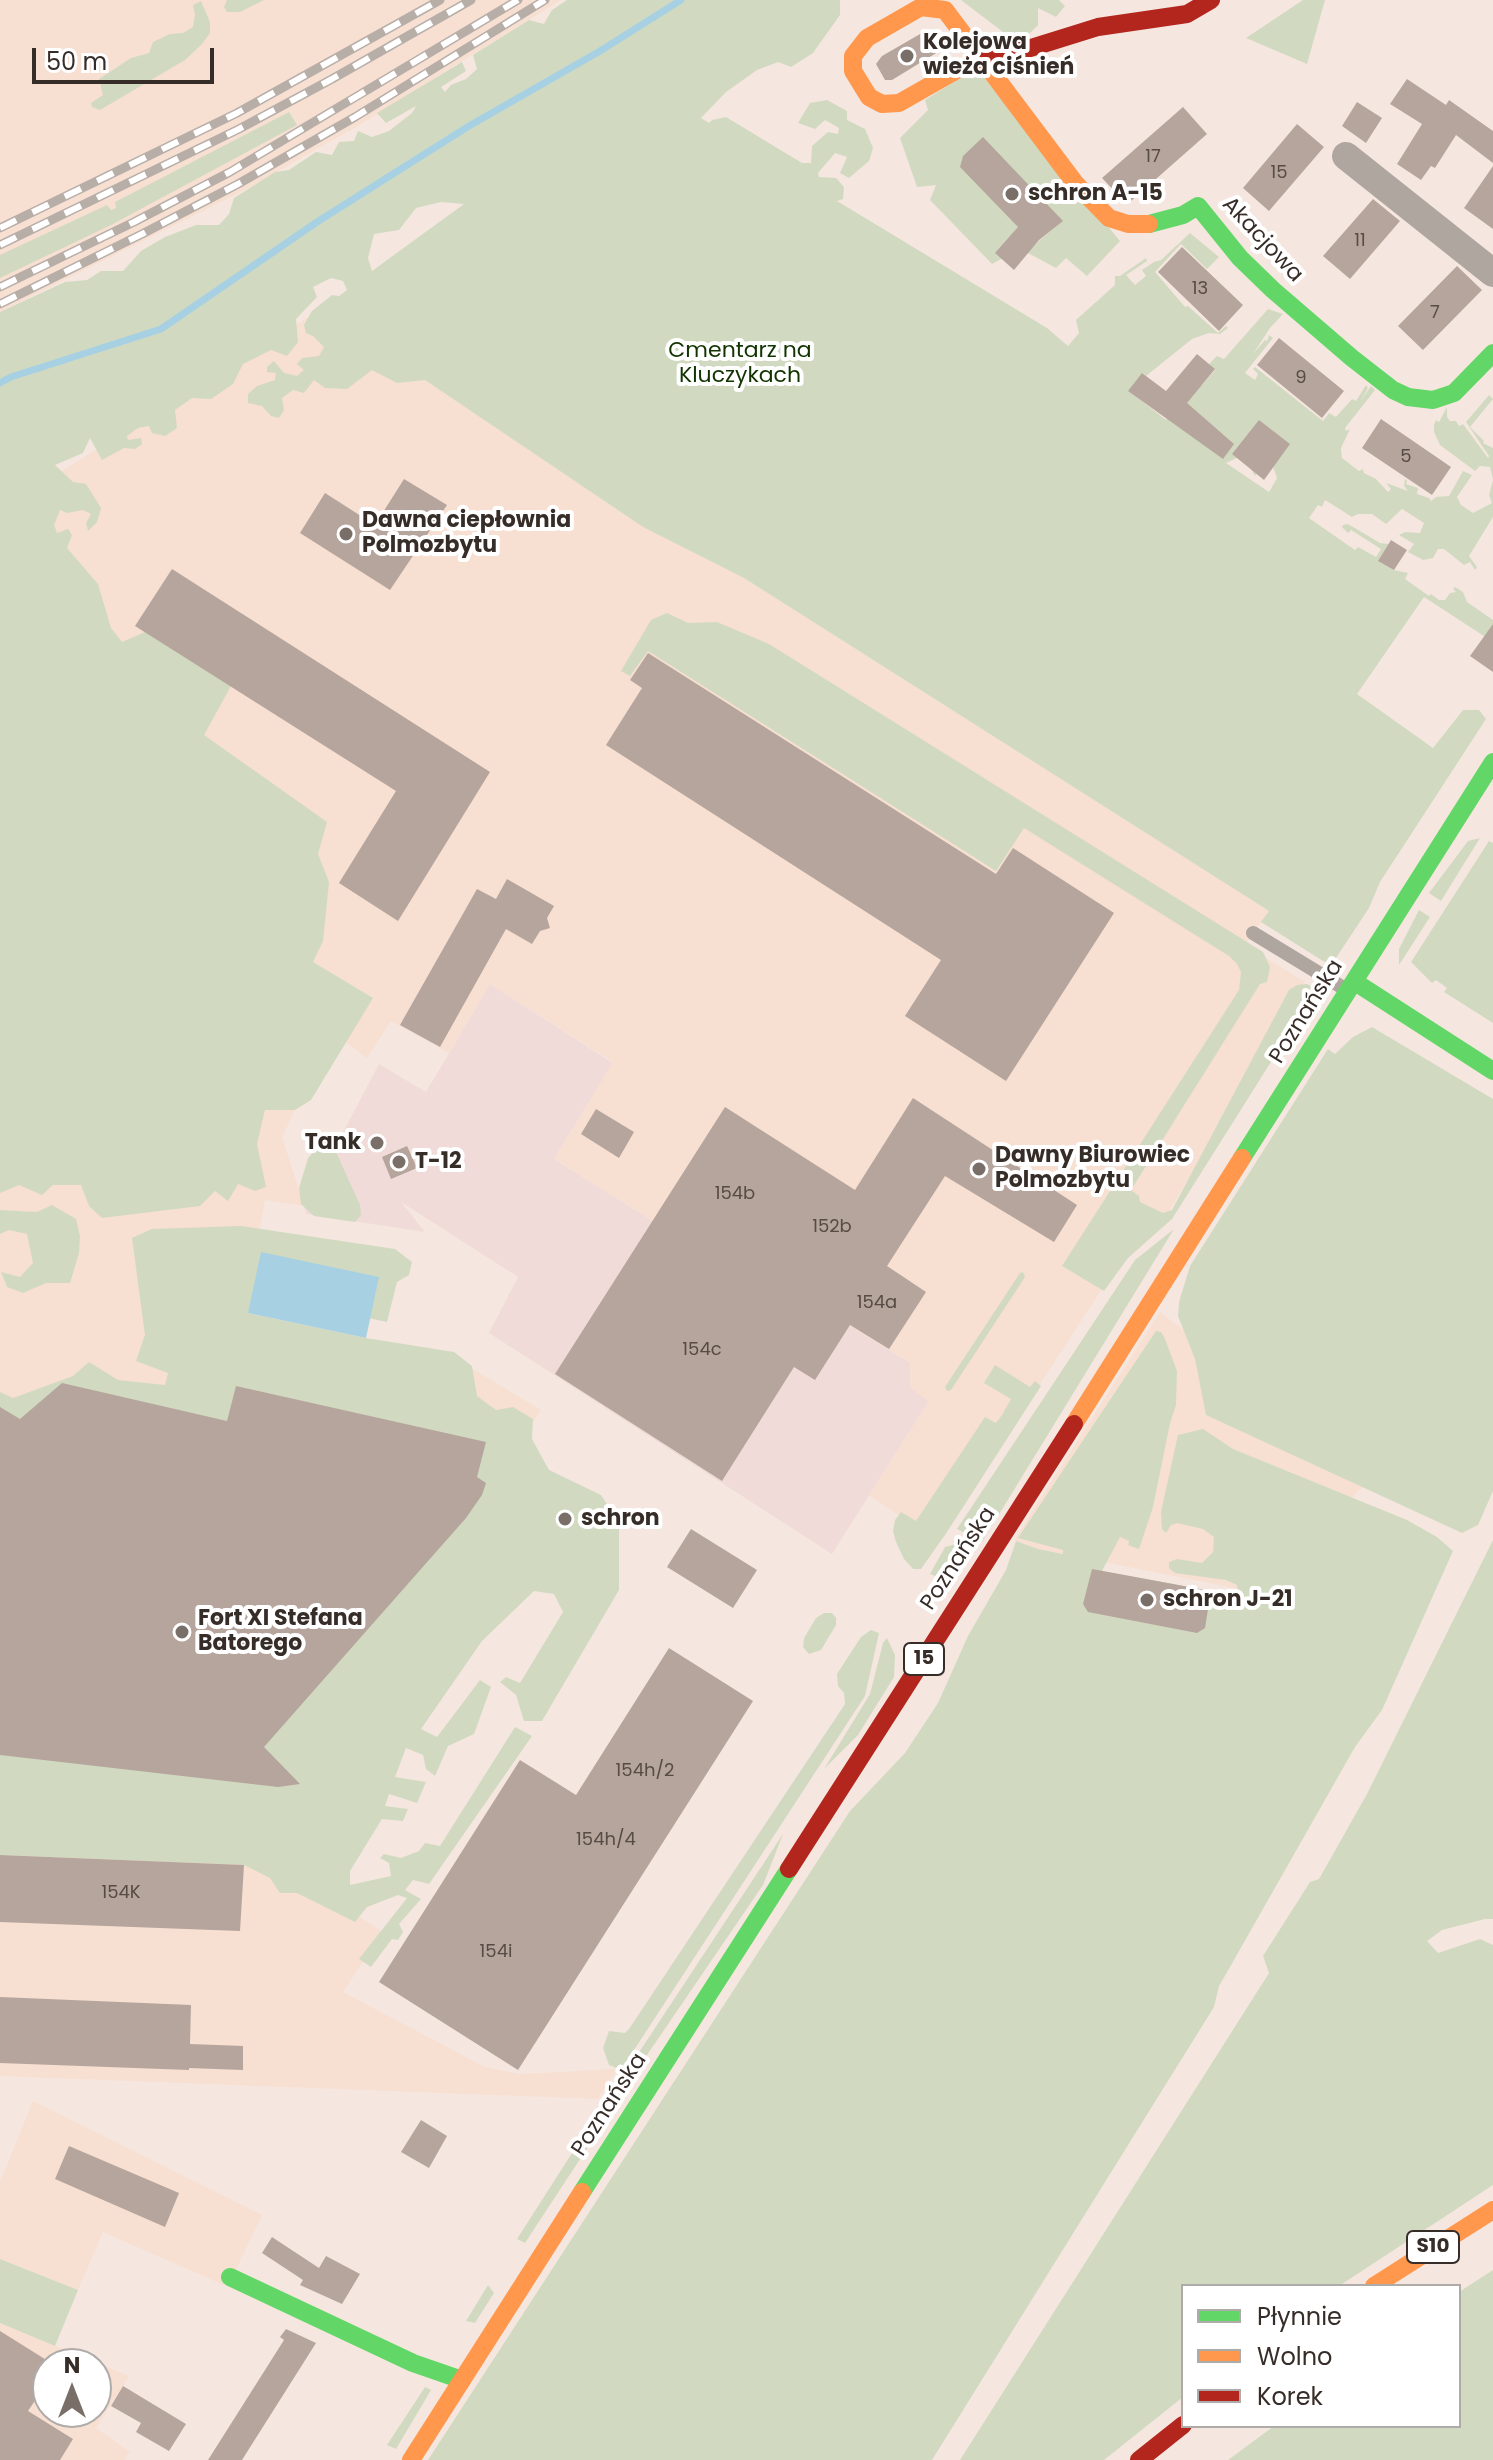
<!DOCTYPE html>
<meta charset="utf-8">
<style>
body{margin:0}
#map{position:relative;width:1493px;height:2460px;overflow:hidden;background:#f5e7df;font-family:Poppins,sans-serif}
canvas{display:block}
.legend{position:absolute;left:1181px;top:2284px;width:280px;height:144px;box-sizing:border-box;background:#fff;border:2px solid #afaba9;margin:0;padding:10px 14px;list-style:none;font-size:24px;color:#372d28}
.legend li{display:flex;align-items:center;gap:16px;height:40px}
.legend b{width:40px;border:2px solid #afaba9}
.north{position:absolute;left:32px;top:2348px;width:80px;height:80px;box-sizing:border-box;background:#fff;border:2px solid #afaba9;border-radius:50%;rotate:0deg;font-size:22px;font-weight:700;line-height:32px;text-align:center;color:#372d28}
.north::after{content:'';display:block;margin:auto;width:28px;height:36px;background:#7a6e68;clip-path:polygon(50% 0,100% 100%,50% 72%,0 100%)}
.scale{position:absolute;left:32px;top:48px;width:182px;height:36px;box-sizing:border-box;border:4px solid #372d28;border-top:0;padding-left:10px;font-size:24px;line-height:28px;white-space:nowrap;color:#372d28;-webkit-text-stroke:6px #fff;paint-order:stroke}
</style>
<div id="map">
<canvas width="1493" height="2460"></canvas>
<ul class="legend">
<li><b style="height:10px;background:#63d668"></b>Płynnie</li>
<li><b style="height:10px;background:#ff974d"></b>Wolno</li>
<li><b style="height:10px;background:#b3261e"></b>Korek</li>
</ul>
<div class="north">N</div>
<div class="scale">50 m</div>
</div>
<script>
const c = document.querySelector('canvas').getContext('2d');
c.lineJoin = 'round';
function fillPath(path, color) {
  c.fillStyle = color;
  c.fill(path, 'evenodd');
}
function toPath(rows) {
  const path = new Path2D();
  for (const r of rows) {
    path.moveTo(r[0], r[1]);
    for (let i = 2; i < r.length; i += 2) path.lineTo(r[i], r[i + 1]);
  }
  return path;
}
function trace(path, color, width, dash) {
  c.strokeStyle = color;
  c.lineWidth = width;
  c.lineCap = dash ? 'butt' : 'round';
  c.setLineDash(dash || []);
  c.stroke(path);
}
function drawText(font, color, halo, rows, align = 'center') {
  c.font = font + ' Poppins,sans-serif';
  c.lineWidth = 8;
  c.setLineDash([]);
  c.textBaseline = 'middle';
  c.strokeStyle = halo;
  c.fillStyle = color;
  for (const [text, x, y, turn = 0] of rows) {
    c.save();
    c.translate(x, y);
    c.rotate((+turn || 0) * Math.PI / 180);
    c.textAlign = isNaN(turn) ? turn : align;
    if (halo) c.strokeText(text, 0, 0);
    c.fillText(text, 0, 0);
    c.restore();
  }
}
fillPath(toPath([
 [490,984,613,1063,554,1159,653,1221,850,1325,910,1363,929,1401,832,1554,489,1333,518,1277,401,1202,425,1232,306,1214,304,1206,379,1064,426,1092]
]), '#f0dbd9');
fillPath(toPath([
 [0,0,561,0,361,124,243,191,0,312],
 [321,309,643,527,744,578,1269,911,1245,945,1305,982,1162,1223,1126,1256,1108,1280,919,1569,900,1516,869,1495,929,1401,910,1388,910,1363,850,1326,845,1333,653,1221,554,1159,613,1062,490,984,449,1053,391,1021,367,1058,343,1040,302,1096,282,1137,304,1206,265,1200,244,1314,453,1357,541,1410,515,1448,610,1507,596,1579,496,1546,295,1875,383,1932,343,1992,485,2067,520,2074,617,2069,598,2099,0,2076,0,1076,256,1144,267,1102,190,738,115,650,43,530,46,481],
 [1160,1312,1373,1475,1265,1594,1038,1549,1014,1540],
 [33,2101,262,2215,235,2272,224,2285,103,2232,78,2290,0,2259,0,2182],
 [0,2323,129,2376,96,2428,130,2452,124,2460,0,2460],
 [48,2364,96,2364,96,2412,48,2412]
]), '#f7dfd2');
fillPath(toPath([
 [227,0,264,0,240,12,227,12,224,7],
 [567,0,840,0,840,15,813,53,791,67,778,62,757,70,726,92,701,118,709,123,712,120,726,117,802,163,811,163,812,146,828,132,838,134,839,128,825,120,815,129,798,123,810,103,827,100,847,111,847,120,865,129,873,148,869,161,849,178,840,173,847,157,835,153,818,173,819,177,836,178,844,187,843,199,837,201,1047,328,1068,346,1079,333,1076,320,1115,285,1115,276,1120,276,1146,258,1147,261,1126,275,1135,285,1146,276,1142,270,1154,262,1161,260,1190,233,1219,257,1207,269,1181,244,1155,272,1185,307,1188,306,1218,333,1226,326,1228,328,1220,334,1209,333,1192,339,1146,376,1143,373,1129,391,1166,420,1197,381,1202,385,1215,370,1209,364,1217,356,1224,359,1268,309,1283,314,1270,328,1253,354,1265,340,1267,341,1269,335,1273,338,1245,373,1255,380,1258,374,1253,369,1255,367,1323,421,1329,413,1336,417,1352,399,1356,401,1366,385,1368,388,1360,402,1371,386,1375,390,1345,428,1346,431,1350,429,1341,448,1342,458,1359,471,1363,469,1364,473,1376,479,1388,492,1391,489,1386,483,1408,491,1404,486,1405,479,1407,481,1406,484,1418,488,1417,494,1429,498,1431,501,1436,497,1449,496,1463,471,1472,475,1457,497,1461,505,1473,513,1492,503,1489,495,1493,480,1490,467,1480,466,1475,471,1440,445,1434,432,1434,425,1436,420,1439,422,1447,407,1447,417,1450,421,1456,421,1459,426,1463,424,1488,458,1489,456,1466,422,1489,395,1493,399,1470,427,1484,441,1483,443,1493,448,1493,517,1469,556,1477,567,1475,570,1470,562,1464,565,1444,549,1438,549,1433,558,1423,560,1408,552,1414,544,1399,535,1405,532,1420,533,1424,523,1402,509,1386,524,1372,514,1358,514,1352,517,1325,500,1322,507,1318,505,1309,518,1355,550,1358,547,1376,557,1381,549,1351,530,1348,533,1342,527,1343,525,1348,524,1380,543,1389,544,1379,561,1394,570,1408,573,1405,579,1429,596,1431,594,1439,600,1445,600,1450,593,1456,592,1453,589,1455,587,1463,592,1467,602,1493,620,1493,642,1424,597,1357,694,1433,748,1463,710,1479,710,1486,719,1380,882,1369,908,1332,964,1323,961,1261,922,1269,911,744,578,643,527,425,380,397,383,372,370,347,389,325,388,314,380,304,393,293,390,282,398,284,410,279,418,271,416,262,406,248,403,248,394,257,386,275,380,276,373,267,372,267,367,274,361,284,373,297,376,304,370,297,364,302,358,319,356,324,347,313,336,306,333,304,325,312,311,332,295,339,296,347,290,343,281,331,278,313,287,317,297,296,319,298,342,287,356,271,350,243,364,233,384,211,399,192,398,175,410,177,428,165,436,152,433,149,426,138,428,127,436,128,440,141,438,142,444,135,449,124,448,102,460,90,438,83,453,55,465,73,482,86,484,101,508,97,522,88,531,86,523,91,514,83,510,67,513,60,510,54,525,57,533,68,529,72,535,67,548,98,584,111,628,122,642,145,632,231,686,204,735,327,822,318,854,329,882,323,941,313,962,373,998,311,1100,295,1110,265,1110,257,1144,266,1187,255,1191,238,1184,228,1201,215,1191,200,1206,102,1218,89,1206,81,1185,53,1185,42,1195,19,1185,0,1193,0,312,65,282,87,280,101,271,123,271,141,251,165,237,196,225,219,225,229,214,234,198,275,172,289,170,316,152,332,155,339,142,354,141,358,131,372,137,389,131,412,113,416,106,386,123,377,113,462,62,466,71,441,87,445,92,451,85,466,79,477,69,473,55,529,20,544,24,552,10],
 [441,202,464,204,372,271,368,258,374,234,399,230,416,208],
 [1243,455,1255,476,1263,461,1271,461,1277,478,1269,492,1226,463],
 [961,0,1059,0,1065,6,1056,17,1038,8,1038,25,1024,39,1003,32],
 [1303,0,1325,0,1307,64,1246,38],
 [201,1,210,22,210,33,202,44,185,60,100,110,92,107,91,103,103,95,99,79,131,58,149,53,153,42,170,34,183,33,193,27,195,15,193,5],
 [976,68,1120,241,1087,276,1066,258,1056,268,1026,252,1062,221,1033,242,992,264,930,200,936,185,917,187,900,138,928,110,925,100],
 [289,112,297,125,111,225,0,278,0,255,107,205,111,210,116,208,115,202],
 [667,613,688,623,717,622,769,644,1263,952,1270,967,1267,982,1260,984,1131,1190,1139,1196,1140,1202,1163,1213,1172,1210,1289,990,1297,985,1307,984,1317,989,1172,1219,1128,1258,1104,1291,1062,1266,1239,990,1241,972,1237,964,1229,956,1024,828,996,871,648,651,630,676,621,671,651,620],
 [1480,838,1441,901,1429,893,1468,841],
 [1489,841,1493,843,1493,1023,1444,992,1447,988,1436,980,1432,983,1411,962],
 [1419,910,1430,917,1399,965,1399,949],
 [1372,1027,1493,1099,1493,1491,1478,1525,1462,1533,1206,1415,1195,1359,1178,1316,1179,1302,1190,1266,1328,1049,1335,1054,1353,1037],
 [329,1147,336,1152,360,1205,361,1215,355,1222,314,1216,301,1204,299,1188,308,1158,317,1148],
 [52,1205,76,1219,80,1236,79,1253,70,1283,46,1283,23,1293,7,1287,1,1272,20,1277,33,1263,27,1234,9,1230,0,1234,0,1210,37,1212],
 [241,1226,395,1249,412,1262,409,1275,397,1282,387,1322,368,1318,248,1313,366,1338,454,1352,472,1366,477,1396,496,1410,513,1407,533,1419,532,1439,549,1470,601,1495,619,1522,619,1590,542,1721,524,1721,516,1695,500,1682,506,1677,520,1683,563,1612,554,1594,534,1591,482,1641,421,1729,437,1737,480,1680,491,1687,474,1734,448,1746,435,1776,426,1769,423,1755,406,1748,395,1777,426,1782,417,1803,389,1794,385,1806,408,1809,403,1821,382,1819,350,1871,350,1885,391,1876,389,1863,380,1858,384,1854,401,1858,419,1851,425,1843,440,1846,515,1727,532,1736,429,1884,413,1880,405,1890,421,1899,399,1924,403,1932,398,1940,392,1939,371,1967,359,1959,407,1898,398,1895,367,1907,355,1922,297,1893,280,1893,270,1878,244,1865,0,1855,0,1392,13,1398,73,1376,89,1362,118,1380,165,1385,168,1373,136,1361,145,1335,132,1238,152,1229],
 [1174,1229,982,1542,957,1529,1135,1260],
 [1023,1272,1025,1277,951,1390,947,1391,945,1387,1020,1273],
 [1156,1331,1161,1332,1165,1339,1177,1371,1176,1405,1170,1423,1153,1507,1139,1549,1128,1545,1129,1541,1120,1537,1102,1571,1211,1591,1238,1592,1237,1585,1226,1580,1175,1573,1169,1568,1169,1562,1177,1559,1202,1563,1213,1552,1214,1537,1203,1529,1177,1523,1171,1525,1166,1533,1162,1529,1161,1512,1178,1435,1203,1429,1233,1449,1407,1520,1437,1537,1453,1551,1382,1710,1355,1747,1226,1974,1219,1986,1214,2007,932,2460,428,2460,850,1811,905,1753,938,1703,968,1636,1006,1570,1016,1541,1038,1549,1063,1554,1063,1550,1018,1538],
 [995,1365,1030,1387,1035,1381,1041,1386,947,1532,921,1569,913,1569,904,1559,896,1542,893,1531,895,1520,901,1512,916,1521,985,1417,996,1423,1002,1415,1011,1399,984,1383],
 [1493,1540,1493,1919,1485,1919,1442,1930,1427,1941,1438,1953,1480,1939,1493,1945,1493,2185,1339,2286,1183,2286,1183,2397,1104,2460,960,2460,1269,1973,1263,1956,1310,1882,1319,1879,1367,1794],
 [956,1544,973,1555,957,1573,938,1577,930,1574,945,1547],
 [824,1613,832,1613,836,1618,836,1625,821,1650,809,1654,803,1647,804,1638,816,1618],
 [871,1630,879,1633,865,1696,621,2070,609,2065,603,2048,609,2031,625,2033,629,2029,845,1704,844,1693,838,1686,837,1674,861,1637],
 [887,1638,895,1655,894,1677,858,1735,824,1769,870,1694,883,1643],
 [783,1834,763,1885,634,2074,626,2072],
 [601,2115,607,2118,525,2243,517,2239,595,2117],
 [0,2259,78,2290,55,2346,0,2323],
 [1493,2270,1493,2460,1228,2460,1274,2426,1459,2426,1459,2292],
 [488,2285,494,2293,475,2323,466,2321],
 [425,2387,431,2390,396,2449,387,2445]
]), '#d1dac1');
fillPath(toPath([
 [261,1252,379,1277,366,1338,248,1313]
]), '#a7d1e3');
trace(toPath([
 [0,383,11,377,161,329,317,222,469,126,600,51,681,0]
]), '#a7d1e3', 7);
fillPath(toPath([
 [927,30,932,31,946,47,892,80,885,80,876,64,882,56],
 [1407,79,1446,105,1449,100,1493,131,1493,163,1456,135,1435,168,1431,166,1421,180,1397,164,1422,124,1390,104],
 [1357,102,1382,118,1366,143,1342,126],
 [1183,107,1207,134,1131,201,1121,198,1102,178],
 [1297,124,1324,147,1269,211,1243,188],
 [983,137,1063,221,1039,240,1014,270,995,253,1018,227,960,167,963,156],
 [1493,166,1493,229,1464,208],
 [1373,199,1400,221,1350,279,1323,256],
 [1182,247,1243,305,1219,331,1158,272],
 [1457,266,1482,290,1423,350,1398,326],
 [1279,338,1344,391,1322,418,1257,365],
 [1197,354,1215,369,1187,403,1234,444,1223,459,1128,391,1142,373,1166,391],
 [1381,419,1451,467,1432,495,1362,448],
 [1259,420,1290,444,1264,480,1232,454],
 [404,479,447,505,390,590,300,533,325,493,375,525],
 [1391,540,1407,550,1394,570,1378,561],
 [172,569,490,772,398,921,339,883,396,791,135,626],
 [1493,624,1493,672,1470,656],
 [648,653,996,874,1013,848,1114,913,1006,1081,905,1016,941,960,606,745,642,688,630,680],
 [507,879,554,906,547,918,550,928,540,931,532,944,506,929,440,1047,400,1025,477,889,496,899],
 [913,1098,1077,1205,1054,1242,945,1176,887,1266,926,1292,889,1349,850,1325,815,1380,794,1367,722,1481,555,1374,725,1107,855,1190],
 [596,1109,634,1132,619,1158,581,1134],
 [407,1146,417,1168,391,1179,382,1157],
 [62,1383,227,1421,236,1386,486,1442,477,1477,486,1483,482,1495,466,1518,264,1747,300,1784,278,1787,0,1755,0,1407,20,1419],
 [691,1529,757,1570,733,1608,667,1567],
 [1092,1569,1211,1591,1205,1628,1197,1633,1088,1612,1083,1604],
 [669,1648,753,1701,518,2070,379,1982,520,1760,576,1795],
 [0,1855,244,1865,240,1931,0,1922],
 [0,1997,191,2005,190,2044,243,2046,243,2070,189,2068,189,2070,0,2063],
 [421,2120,447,2136,429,2168,401,2152],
 [69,2146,179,2193,165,2227,55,2179],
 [272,2237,319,2268,326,2256,360,2274,342,2304,300,2285,303,2280,262,2253],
 [286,2329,316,2343,242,2460,208,2460,284,2340,280,2337],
 [0,2331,48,2361,48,2381,28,2411,73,2439,60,2460,0,2460],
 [123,2386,186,2424,169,2451,136,2432,141,2423,111,2406]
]), '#b6a59c');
trace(toPath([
 [1253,933,1345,989]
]), '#afa6a0', 14);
trace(toPath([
 [1346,156,1493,273]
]), '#afa6a0', 28);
trace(toPath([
 [1149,224,1183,215,1198,206,1240,258,1273,290,1352,358,1393,390,1408,397,1433,400,1454,393,1493,353],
 [1355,982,1493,1071],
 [1242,1158,1493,762],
 [582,2192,789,1869],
 [230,2277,413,2363,462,2380]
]), '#63d668', 18);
trace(toPath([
 [971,62,899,103,882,104,869,97,853,71,853,56,867,38,921,7,945,10,1075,183,1109,218,1128,224,1149,224],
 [1074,1424,1242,1158],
 [1374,2286,1493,2210],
 [411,2460,582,2192]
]), '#ff974d', 18);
trace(toPath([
 [971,62,979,57,1021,51,1098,27,1187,14,1211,0],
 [789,1869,1074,1424],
 [1139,2460,1183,2425]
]), '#b3261e', 18);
const rail = toPath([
 [0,228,237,113,440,0],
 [0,245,239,129,332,79,471,0],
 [0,287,134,222,230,172,518,0],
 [0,304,142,234,238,184,355,117,545,0]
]);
trace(rail, '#b7aea8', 9);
trace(rail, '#fff', 6, [18]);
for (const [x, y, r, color] of [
 [907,56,8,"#7a6e68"],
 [1012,194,8,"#7a6e68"],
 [346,534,8,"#7a6e68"],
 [377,1143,8,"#7a6e68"],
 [399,1162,8,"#7a6e68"],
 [979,1169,8,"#7a6e68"],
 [565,1519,8,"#7a6e68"],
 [1147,1600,8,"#7a6e68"],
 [182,1632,8,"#7a6e68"]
]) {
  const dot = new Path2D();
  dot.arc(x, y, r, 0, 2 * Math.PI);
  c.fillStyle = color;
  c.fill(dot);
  trace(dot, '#fff', 3);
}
drawText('18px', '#574b45', null, [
 ["17",1153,157],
 ["15",1279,173],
 ["11",1360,241],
 ["13",1200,289],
 ["7",1435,313],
 ["9",1301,378],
 ["5",1406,457],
 ["154b",735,1194],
 ["152b",832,1227],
 ["154a",877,1303],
 ["154c",702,1350],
 ["154h/2",645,1771],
 ["154h/4",606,1840],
 ["154K",121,1893],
 ["154i",496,1952]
]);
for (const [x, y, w] of [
 [924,1659,40],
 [1433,2247,52]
]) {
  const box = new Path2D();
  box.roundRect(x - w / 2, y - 16, w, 32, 6);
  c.fillStyle = '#fff';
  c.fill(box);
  trace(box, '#372d28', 2);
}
drawText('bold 20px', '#372d28', null, [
 ["15",924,1659],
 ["S10",1433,2247]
]);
drawText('bold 22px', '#372d28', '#fff', [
 ["Kolejowa",923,43],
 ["wieża ciśnień",923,68],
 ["schron A-15",1028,194],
 ["Dawna ciepłownia",362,521],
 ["Polmozbytu",362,546],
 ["Tank",361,1143,"right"],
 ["Dawny Biurowiec",995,1156],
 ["Polmozbytu",995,1181],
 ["T-12",415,1162],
 ["schron",581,1519],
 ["schron J-21",1163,1600],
 ["Fort XI Stefana",198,1619],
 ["Batorego",198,1644]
], 'left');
drawText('22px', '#372d28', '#fff', [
 ["Akacjowa",1262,240,47],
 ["Poznańska",1307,1012,-58],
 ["Poznańska",959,1559,-57],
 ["Poznańska",610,2105,-57]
]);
drawText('22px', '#123401', '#fff', [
 ["Cmentarz na",740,351],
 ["Kluczykach",740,376]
]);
</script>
